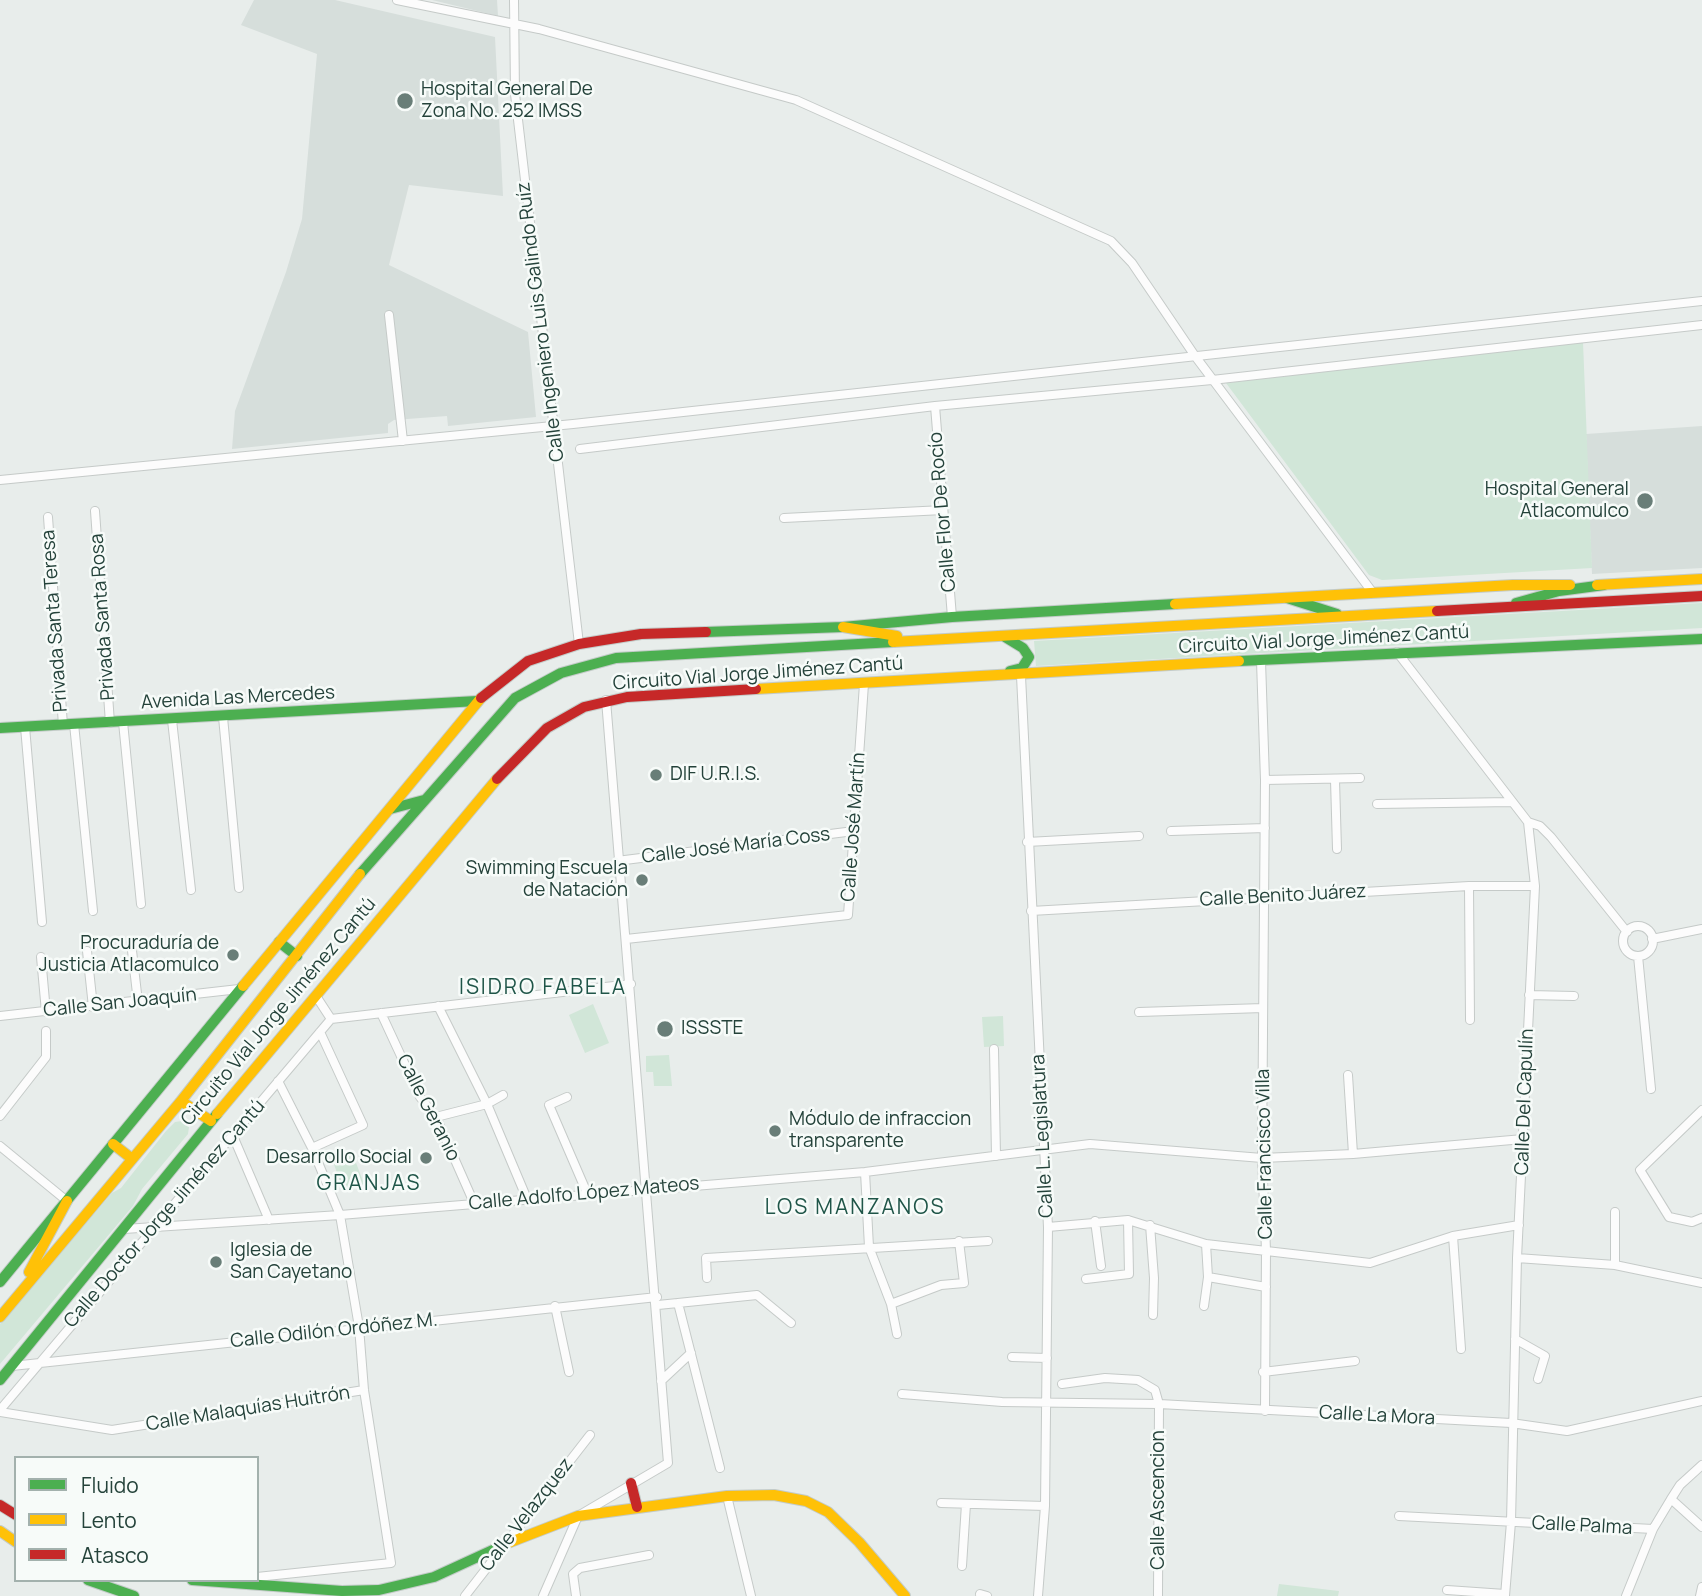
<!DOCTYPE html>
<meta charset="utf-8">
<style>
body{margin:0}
#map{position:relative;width:1702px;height:1596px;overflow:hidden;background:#e8edeb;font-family:Manrope,sans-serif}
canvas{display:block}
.legend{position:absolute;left:14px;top:1456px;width:245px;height:126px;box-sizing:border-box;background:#f7fbf9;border:2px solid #a3b1ad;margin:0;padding:9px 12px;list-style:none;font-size:21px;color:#24423a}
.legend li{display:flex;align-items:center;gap:14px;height:35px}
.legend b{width:35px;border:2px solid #a3b1ad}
</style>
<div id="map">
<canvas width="1702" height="1596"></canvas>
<ul class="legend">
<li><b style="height:9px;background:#4caf50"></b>Fluido</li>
<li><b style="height:9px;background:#ffc107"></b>Lento</li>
<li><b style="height:9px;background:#c62828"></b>Atasco</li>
</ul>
</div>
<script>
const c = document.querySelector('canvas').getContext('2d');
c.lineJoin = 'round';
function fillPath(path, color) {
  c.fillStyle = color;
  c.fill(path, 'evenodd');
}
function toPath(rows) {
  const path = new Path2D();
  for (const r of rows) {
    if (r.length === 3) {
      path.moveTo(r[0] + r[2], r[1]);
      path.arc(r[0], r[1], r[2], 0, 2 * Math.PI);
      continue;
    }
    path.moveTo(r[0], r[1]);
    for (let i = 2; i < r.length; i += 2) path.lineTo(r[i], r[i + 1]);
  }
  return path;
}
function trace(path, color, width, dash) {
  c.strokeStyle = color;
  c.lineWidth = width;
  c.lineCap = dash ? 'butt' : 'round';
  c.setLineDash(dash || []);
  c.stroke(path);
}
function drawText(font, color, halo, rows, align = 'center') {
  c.font = font + ' Manrope,sans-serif';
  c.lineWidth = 5;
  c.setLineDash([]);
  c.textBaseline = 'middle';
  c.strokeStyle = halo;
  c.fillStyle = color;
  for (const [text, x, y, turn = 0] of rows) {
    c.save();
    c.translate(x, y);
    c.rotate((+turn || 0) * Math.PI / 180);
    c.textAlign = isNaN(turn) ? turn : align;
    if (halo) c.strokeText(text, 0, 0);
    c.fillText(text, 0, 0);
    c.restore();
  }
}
fillPath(toPath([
 [254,0,335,0,495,37,503,196,409,185,389,265,528,332,536,417,448,426,447,416,394,420,388,424,388,433,232,449,235,411,286,272,302,219,317,54,241,25],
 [432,0,497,0,498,16],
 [1702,426,1702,568,1592,574,1586,434]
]), '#d6dedb');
fillPath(toPath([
 [1583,342,1592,568,1382,580,1369,575,1226,383],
 [1702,603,1702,628,1036,666,1034,641],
 [593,1004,609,1043,585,1053,569,1015],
 [1003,1016,1004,1046,984,1047,982,1017],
 [669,1055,672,1086,654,1086,653,1072,646,1072,646,1056],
 [182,1121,189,1127,188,1134,142,1189,133,1206,0,1364,0,1324,112,1193,121,1188,166,1131,175,1122],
 [352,1152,364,1184,344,1192,332,1159],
 [1279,1584,1339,1591,1338,1596,1277,1596]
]), '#d1e6d8');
const street = toPath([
 [397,0,539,29,796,100,1111,241,1132,263,1195,356,1373,593],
 [514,0,515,94,579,644],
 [389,315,403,441],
 [935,406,952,617],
 [580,449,935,406,1212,380,1702,325],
 [0,480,573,424,1702,301],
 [95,511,110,723],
 [48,517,63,725],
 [784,518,943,510],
 [1397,652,1528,822,1535,886,1517,1258,1511,1522,1505,1596],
 [1261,661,1265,780,1262,1158,1266,1250,1265,1411],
 [1021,676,1048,1227,1045,1506,1038,1596],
 [223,717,239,888],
 [172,720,191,890],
 [123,722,141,904],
 [74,724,93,911],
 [25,727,42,922],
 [1265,780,1360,778],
 [1335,780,1337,849],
 [1377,804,1512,802],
 [1528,822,1540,826,1551,837,1627,932],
 [1171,831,1265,828],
 [1027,842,1139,836],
 [617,861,854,831],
 [1469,886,1470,1020],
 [1031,911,1469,886,1535,886],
 [1638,941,15],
 [626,939,848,915,864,684],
 [1652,939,1702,929],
 [131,942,138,1002],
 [87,951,93,1007],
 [1638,956,1651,1089],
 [41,957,46,1012],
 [1529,995,1574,996],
 [316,996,331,1019],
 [438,1006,487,1104,527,1199],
 [1139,1012,1263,1008],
 [381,1013,420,1097,436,1117,474,1203],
 [0,1016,239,989],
 [331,1019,631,984],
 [994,1049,996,1156],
 [1348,1075,1353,1154],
 [567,1097,549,1105,587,1193],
 [1702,1110,1640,1170,1669,1217,1692,1222,1702,1218],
 [0,1116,46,1057,46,1031],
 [436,1117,487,1104,503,1095],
 [233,1136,269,1220],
 [0,1146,67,1201],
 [312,1148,363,1125,320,1032],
 [865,1172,869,1247,891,1304,897,1334],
 [1615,1212,1615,1265],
 [1095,1221,1101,1266],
 [1150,1225,1154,1278,1153,1315],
 [1048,1227,1128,1220,1206,1244,1370,1263,1453,1236,1519,1225],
 [124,1229,340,1215,865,1172,1090,1144,1262,1158,1353,1154,1523,1139],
 [1453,1236,1461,1349],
 [1517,1258,1615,1265,1702,1283],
 [1208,1277,1266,1287],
 [707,1278,706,1258,988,1241],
 [1086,1279,1129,1274,1128,1220],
 [678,1303,720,1468],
 [891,1304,941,1285,964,1283,959,1241],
 [658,1305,757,1295,791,1323],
 [555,1306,569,1372],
 [1204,1306,1208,1277,1206,1244],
 [1515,1339,1545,1356,1538,1379],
 [1012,1357,1047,1358],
 [12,1366,657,1297],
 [1263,1372,1355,1361],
 [661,1381,691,1353],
 [1062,1384,1105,1378,1138,1380,1155,1390,1159,1404,1158,1596],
 [902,1394,1002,1402,1159,1404,1511,1423,1567,1431,1702,1401],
 [0,1410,331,1019],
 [0,1412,112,1430,364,1390],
 [727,1496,751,1596],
 [1671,1499,1702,1527],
 [941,1503,1045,1506],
 [1399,1516,1653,1529],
 [962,1566,966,1504],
 [257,1577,391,1563,364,1390,359,1327,340,1215,312,1148,278,1081],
 [1447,1590,1505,1594],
 [980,1594,987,1596],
 [465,1596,590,1435],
 [543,1596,578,1516,668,1463,606,700],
 [576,1596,573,1574,580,1568,649,1555],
 [1626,1596,1653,1529,1671,1499,1680,1485,1702,1465],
 [1700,1596,1702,1587]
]);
const fast = toPath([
 [1287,598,1337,614],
 [1516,603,1559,591,1604,585],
 [706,632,843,627,952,617,1175,604],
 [1005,637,1023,648,1029,657,1022,668,1010,671],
 [1239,661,1702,639],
 [0,728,477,701],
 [390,809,424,800],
 [360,874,515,698,561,673,616,658,893,642],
 [279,942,297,956],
 [0,1282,243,986],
 [0,1380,217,1114],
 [88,1580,134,1596],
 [192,1580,342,1591,379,1590,434,1577,508,1543]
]);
const slow = toPath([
 [1597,585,1702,579],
 [1175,604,1513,585,1570,585],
 [843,627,897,636],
 [893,642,1437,611],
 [756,689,1239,661],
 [243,986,481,698],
 [181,1101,211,1121],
 [217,1114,497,779],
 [113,1144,131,1158],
 [29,1272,67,1201],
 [0,1317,181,1101,360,874],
 [0,1531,16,1542],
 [508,1543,578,1516,727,1496,774,1495,806,1501,828,1512,859,1542,905,1596]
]);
const jam = toPath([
 [1437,611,1702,596],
 [481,698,528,661,579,644,641,634,706,632],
 [497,779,547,728,584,707,627,697,756,689],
 [631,1483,637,1507],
 [0,1505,16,1515]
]);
trace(street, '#c5cac8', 10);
trace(fast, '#c3cbc8', 12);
trace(slow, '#c3cbc8', 12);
trace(jam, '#c3cbc8', 12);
trace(street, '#fcfcfc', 8);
trace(fast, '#4caf50', 10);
trace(slow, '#ffc107', 10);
trace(jam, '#c62828', 10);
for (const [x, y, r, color] of [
 [405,101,9,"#697e78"],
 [1645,501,9,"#697e78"],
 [656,775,7,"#697e78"],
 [642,880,7,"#697e78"],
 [233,955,7,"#697e78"],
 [665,1029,9,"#697e78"],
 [775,1131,7,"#697e78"],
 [426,1158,7,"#697e78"],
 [216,1262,7,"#697e78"]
]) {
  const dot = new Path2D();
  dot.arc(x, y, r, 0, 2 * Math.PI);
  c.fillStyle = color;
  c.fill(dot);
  trace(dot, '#f7fbf9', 2.5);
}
drawText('19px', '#24423a', '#f7fbf9', [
 ["Hospital General De",421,90],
 ["Zona No. 252 IMSS",421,112],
 ["Hospital General",1629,490,"right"],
 ["Atlacomulco",1629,512,"right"],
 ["DIF U.R.I.S.",670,775],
 ["Swimming Escuela",628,869,"right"],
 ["de Natación",628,891,"right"],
 ["Procuraduría de",219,944,"right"],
 ["Justicia Atlacomulco",219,966,"right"],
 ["ISSSTE",681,1029],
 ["Módulo de infraccion",789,1120],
 ["transparente",789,1142],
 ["Desarrollo Social",412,1158,"right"],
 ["Iglesia de",230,1251],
 ["San Cayetano",230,1273]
], 'left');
drawText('19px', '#24423a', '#f7fbf9', [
 ["Calle Ingeniero Luis Galindo Ruíz",541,322,-97],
 ["Calle Flor De Rocío",943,512,-95],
 ["Privada Santa Rosa",103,617,-94],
 ["Privada Santa Teresa",55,621,-94],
 ["Circuito Vial Jorge Jiménez Cantú",1324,640,-3],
 ["Circuito Vial Jorge Jiménez Cantú",758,674,-4],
 ["Avenida Las Mercedes",238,698,-3],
 ["Calle José Martín",854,827,-86],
 ["Calle José María Coss",736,846,-7],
 ["Calle Benito Juárez",1283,896,-3],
 ["Calle San Joaquín",120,1003,-6],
 ["Circuito Vial Jorge Jiménez Cantú",279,1012,-50],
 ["Calle Del Capulín",1525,1102,-88],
 ["Calle Geranio",428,1108,63],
 ["Calle L. Legislatura",1043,1136,-93],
 ["Calle Francisco Villa",1265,1154,-91],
 ["Calle Adolfo López Mateos",584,1194,-5],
 ["Calle Doctor Jorge Jiménez Cantú",165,1214,-49],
 ["Calle Odilón Ordóñez M.",334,1331,-6],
 ["Calle Malaquías Huitrón",248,1409,-9],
 ["Calle La Mora",1377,1416,3],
 ["Calle Ascencion",1159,1500,-90],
 ["Calle Velazquez",527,1515,-52],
 ["Calle Palma",1582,1526,3]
]);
c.letterSpacing = '2px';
drawText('21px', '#1f5548', '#f7fbf9', [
 ["ISIDRO FABELA",543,988],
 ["GRANJAS",369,1184],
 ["LOS MANZANOS",855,1208]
]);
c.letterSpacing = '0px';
</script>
